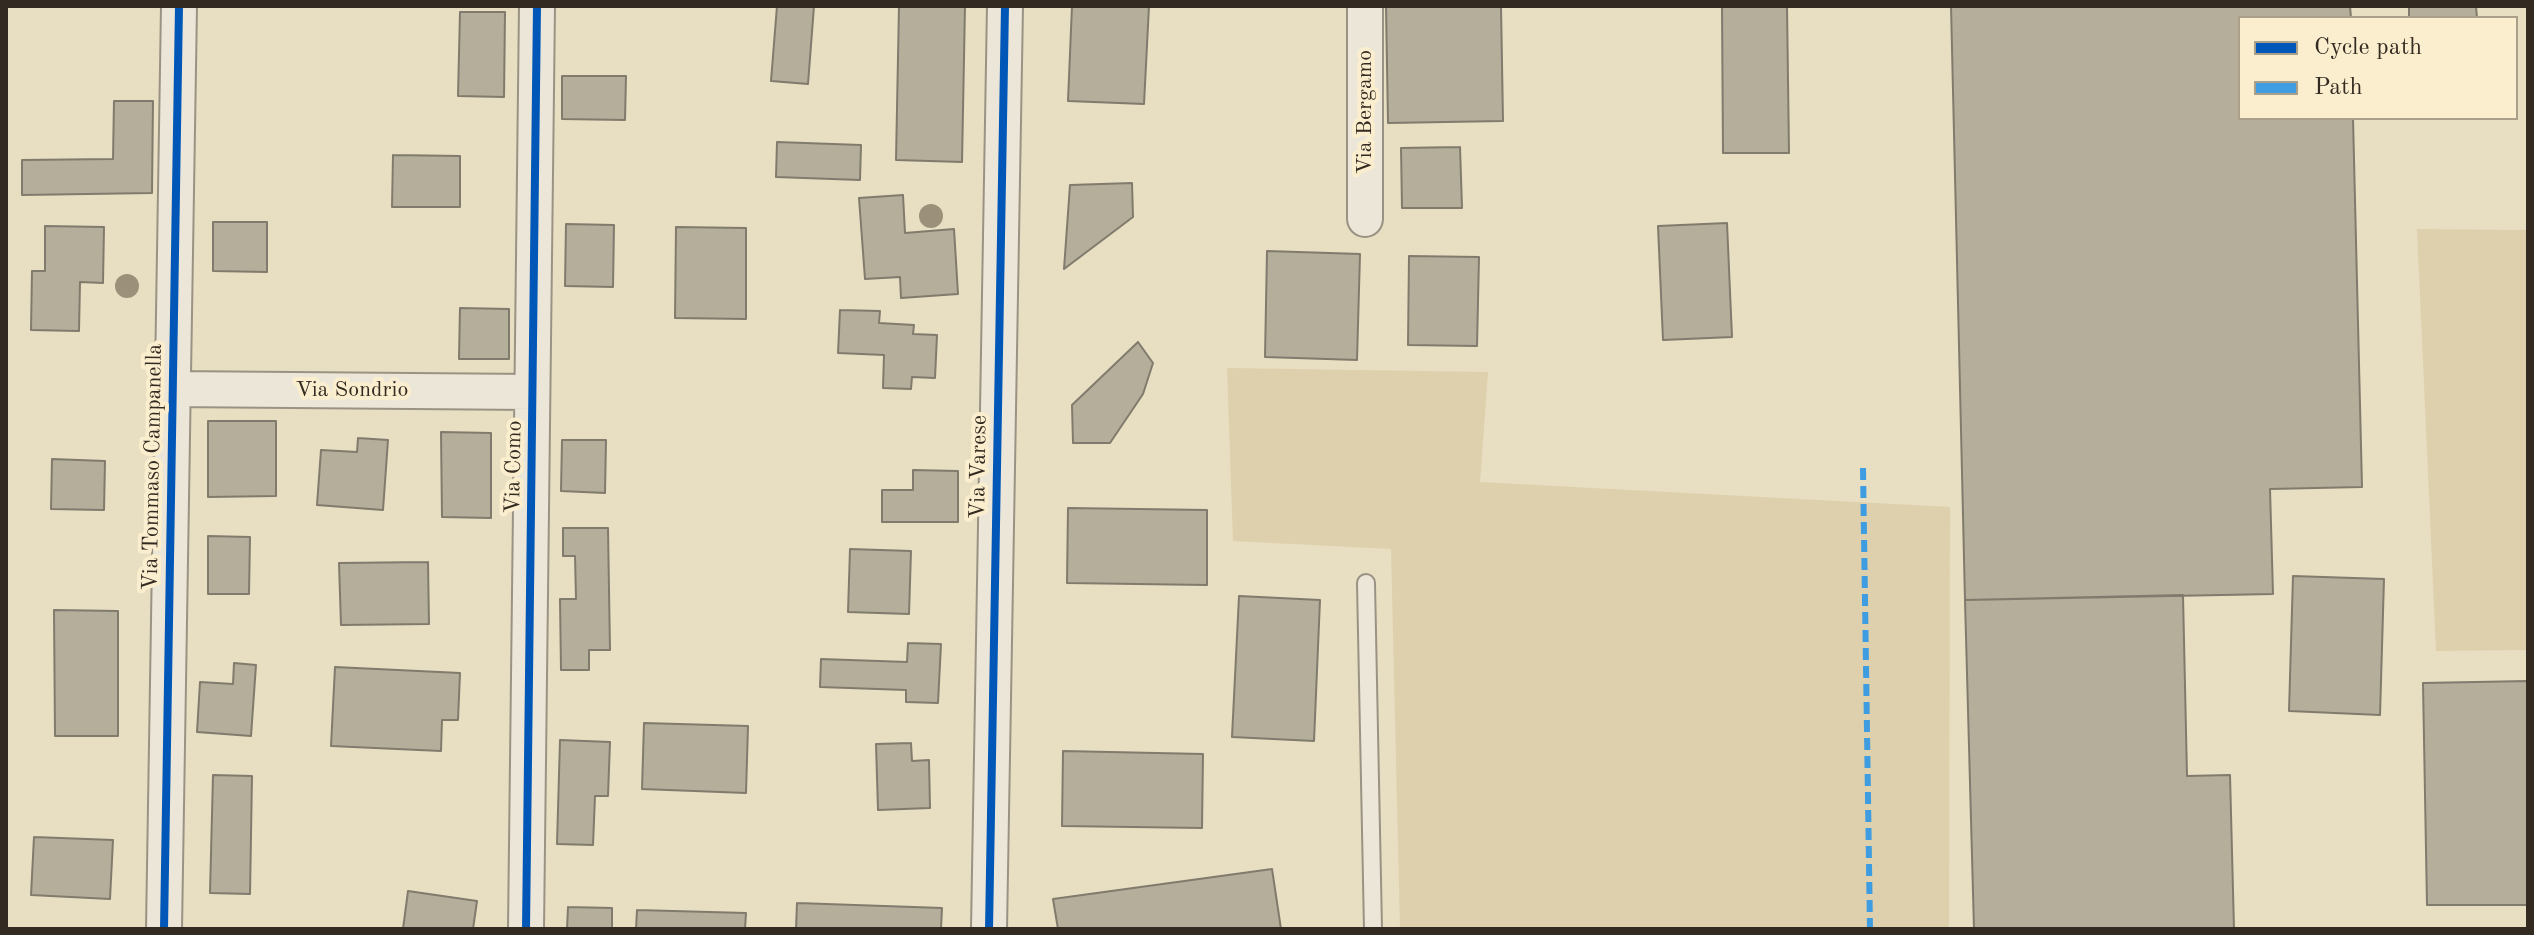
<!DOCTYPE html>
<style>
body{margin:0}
#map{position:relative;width:2534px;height:935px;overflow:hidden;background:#e8dec2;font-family:"Old Standard TT",serif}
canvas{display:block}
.frame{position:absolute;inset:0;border:8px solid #332a21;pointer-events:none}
.legend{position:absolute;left:2238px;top:16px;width:280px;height:104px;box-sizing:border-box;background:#faeece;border:2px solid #aaa089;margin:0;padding:10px 14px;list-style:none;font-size:24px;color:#332a21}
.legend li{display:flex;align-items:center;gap:16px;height:40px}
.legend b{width:40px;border:2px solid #aaa089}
</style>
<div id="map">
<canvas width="2534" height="935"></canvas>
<div class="frame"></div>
<ul class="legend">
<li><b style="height:10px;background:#0057b8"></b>Cycle path</li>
<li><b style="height:10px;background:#3e9ce0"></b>Path</li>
</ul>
</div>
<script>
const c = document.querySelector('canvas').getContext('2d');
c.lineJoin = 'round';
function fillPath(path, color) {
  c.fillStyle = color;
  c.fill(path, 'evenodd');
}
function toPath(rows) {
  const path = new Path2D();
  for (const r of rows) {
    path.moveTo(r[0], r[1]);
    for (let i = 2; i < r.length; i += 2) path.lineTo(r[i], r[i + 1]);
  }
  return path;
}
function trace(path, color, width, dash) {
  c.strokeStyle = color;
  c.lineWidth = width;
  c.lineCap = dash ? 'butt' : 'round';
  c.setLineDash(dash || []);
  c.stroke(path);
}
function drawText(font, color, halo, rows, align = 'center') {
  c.font = font + ' "Old Standard TT",serif';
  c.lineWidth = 8;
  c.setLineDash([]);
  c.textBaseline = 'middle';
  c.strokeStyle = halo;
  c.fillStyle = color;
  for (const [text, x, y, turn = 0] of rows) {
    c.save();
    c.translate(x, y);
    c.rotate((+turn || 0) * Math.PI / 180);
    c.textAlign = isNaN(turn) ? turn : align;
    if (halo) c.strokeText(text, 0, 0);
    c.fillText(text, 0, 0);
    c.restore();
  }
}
fillPath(toPath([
 [2417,229,2528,230,2528,650,2436,651],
 [1227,368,1488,372,1480,482,1950,507,1949,929,1400,929,1391,549,1233,541]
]), '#ded0ac');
const building = toPath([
 [777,6,814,6,808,84,771,81,777,6],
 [899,6,965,6,962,162,896,160,899,6],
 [1072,6,1149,6,1144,104,1068,101,1072,6],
 [1386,6,1501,6,1503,121,1388,123,1386,6],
 [1722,6,1787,6,1789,153,1723,153,1722,6],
 [1951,6,2350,6,2351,18,2240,18,2240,118,2353,118,2362,487,2270,489,2273,594,1965,600,1951,6],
 [2409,6,2476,6,2477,18,2409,18,2409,6],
 [460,12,505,12,504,97,458,96,460,12],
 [562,76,626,76,625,120,562,119,562,76],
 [114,101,153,101,152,193,22,195,22,160,113,159,114,101],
 [777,142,861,145,860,180,776,177,777,142],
 [1460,147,1462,208,1402,208,1401,148,1460,147],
 [393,155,460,156,460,207,392,207,393,155],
 [1132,183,1133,217,1064,269,1070,185,1132,183],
 [903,195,905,233,954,229,958,294,901,298,900,277,865,279,859,198,903,195],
 [213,222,267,222,267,272,213,271,213,222],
 [1727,223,1732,337,1663,340,1658,226,1727,223],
 [566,224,614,225,613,287,565,286,566,224],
 [45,226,104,227,103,283,80,282,79,331,31,330,32,271,45,271,45,226],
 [676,227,746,228,746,319,675,318,676,227],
 [1267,251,1360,254,1357,360,1265,357,1267,251],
 [1409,256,1479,257,1477,346,1408,345,1409,256],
 [460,308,509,309,509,359,459,359,460,308],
 [840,310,880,311,879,323,914,325,913,334,937,335,935,378,912,377,911,389,883,388,884,355,838,353,840,310],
 [1138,342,1153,363,1143,394,1110,443,1073,443,1072,405,1138,342],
 [208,421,276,421,276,496,208,497,208,421],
 [441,432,491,433,491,518,442,517,441,432],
 [358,438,388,440,383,510,317,505,321,450,357,452,358,438],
 [562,440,606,440,605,493,561,491,562,440],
 [52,459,105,461,104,510,51,509,52,459],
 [913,470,958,471,958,522,882,522,882,490,913,490,913,470],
 [1068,508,1207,510,1207,585,1067,583,1068,508],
 [563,528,608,528,610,650,589,650,589,670,561,670,560,599,576,599,575,556,563,556,563,528],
 [208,536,250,537,249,594,208,594,208,536],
 [850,549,911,551,909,614,848,612,850,549],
 [428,562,429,624,341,625,339,563,428,562],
 [2293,576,2384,579,2380,715,2289,711,2293,576],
 [2183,595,2187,776,2230,775,2234,929,1974,929,1965,600,2183,595],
 [1239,596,1320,600,1314,741,1232,737,1239,596],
 [54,610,118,611,118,736,55,736,54,610],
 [908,643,941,644,938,703,906,702,906,690,820,687,821,659,907,662,908,643],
 [234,663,256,665,251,736,197,732,200,682,233,684,234,663],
 [335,667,460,673,458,720,442,720,441,751,331,746,335,667],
 [2528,681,2528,905,2427,905,2423,683,2528,681],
 [644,723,748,726,746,793,642,789,644,723],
 [560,740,610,742,608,796,595,796,593,845,557,844,560,740],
 [911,743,912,761,929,760,930,808,878,810,876,744,911,743],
 [1063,751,1203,754,1202,828,1062,826,1063,751],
 [213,775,252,776,250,894,210,893,213,775],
 [34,837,113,840,110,899,31,895,34,837],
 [1272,869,1281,929,1058,929,1053,899,1272,869],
 [408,891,477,901,473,929,403,929,408,891],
 [797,903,942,908,941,929,796,929,797,903],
 [568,907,612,908,612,929,567,929,568,907],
 [637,910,746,913,745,929,636,929,637,910]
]);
fillPath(building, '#b5ae9b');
trace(building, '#817b6d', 2);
const service = toPath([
 [1366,583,1373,929]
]);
const minor = toPath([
 [1365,219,1365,6],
 [172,389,532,392],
 [164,929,179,6],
 [526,929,537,6],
 [989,929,1005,6]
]);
trace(service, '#9a9383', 20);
trace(minor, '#9a9383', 38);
trace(service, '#ebe6d8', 16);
trace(minor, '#ebe6d8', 34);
trace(toPath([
 [1863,468,1870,929]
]), '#3e9ce0', 6, [12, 6]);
trace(toPath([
 [164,929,179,6],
 [526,929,537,6],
 [989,929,1005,6]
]), '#0057b8', 8);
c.fillStyle = '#9b907a';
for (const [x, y] of [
 [931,216],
 [127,286]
]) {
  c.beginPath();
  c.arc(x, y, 12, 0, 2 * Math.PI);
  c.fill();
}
drawText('22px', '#332a21', '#faeece', [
 ["Via Bergamo",1365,112,-90],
 ["Via Sondrio",352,390],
 ["Via Tommaso Campanella",153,467,-89],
 ["Via Como",514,467,-89],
 ["Via Varese",979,467,-89]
]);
</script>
